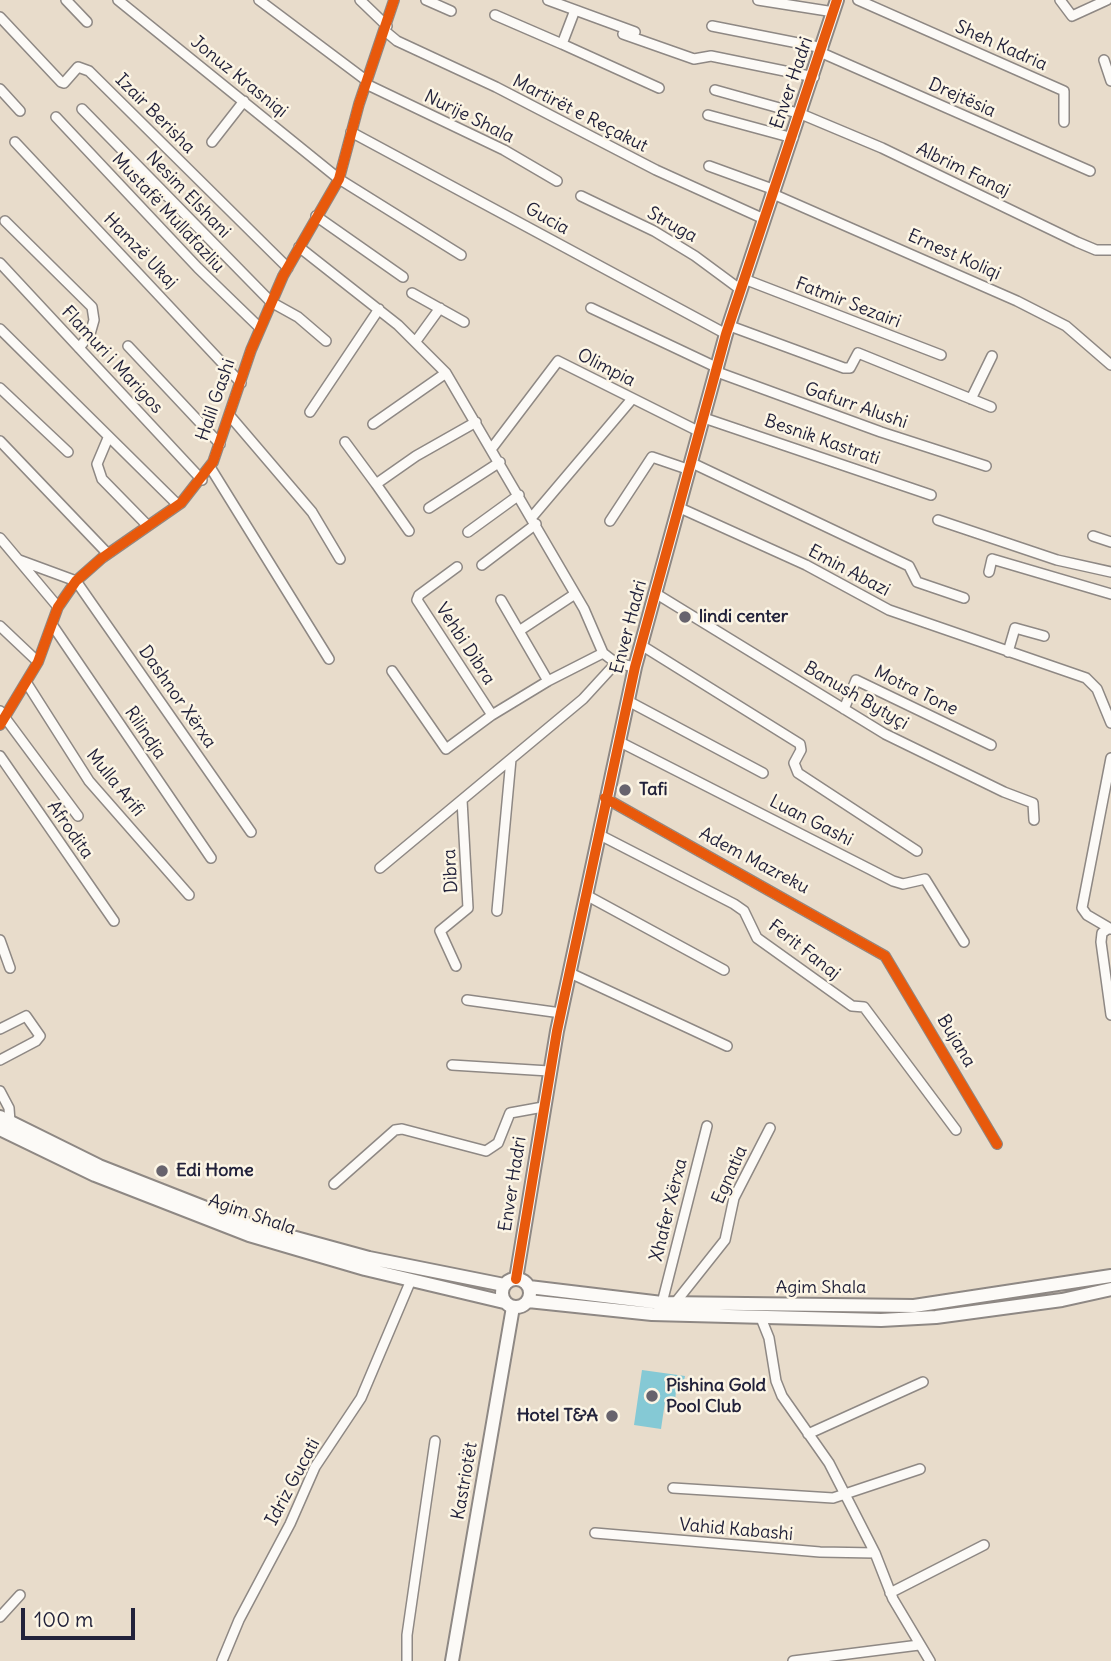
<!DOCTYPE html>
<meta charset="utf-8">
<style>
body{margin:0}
#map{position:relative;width:1111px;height:1661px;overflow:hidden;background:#e8dccb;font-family:Delius,sans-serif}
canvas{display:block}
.scale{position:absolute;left:21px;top:1608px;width:114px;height:32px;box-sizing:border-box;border:4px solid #22223b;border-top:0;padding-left:9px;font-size:21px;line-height:24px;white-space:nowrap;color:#22223b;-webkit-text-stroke:5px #fcf5e5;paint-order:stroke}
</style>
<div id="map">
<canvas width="1111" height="1661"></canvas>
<div class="scale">100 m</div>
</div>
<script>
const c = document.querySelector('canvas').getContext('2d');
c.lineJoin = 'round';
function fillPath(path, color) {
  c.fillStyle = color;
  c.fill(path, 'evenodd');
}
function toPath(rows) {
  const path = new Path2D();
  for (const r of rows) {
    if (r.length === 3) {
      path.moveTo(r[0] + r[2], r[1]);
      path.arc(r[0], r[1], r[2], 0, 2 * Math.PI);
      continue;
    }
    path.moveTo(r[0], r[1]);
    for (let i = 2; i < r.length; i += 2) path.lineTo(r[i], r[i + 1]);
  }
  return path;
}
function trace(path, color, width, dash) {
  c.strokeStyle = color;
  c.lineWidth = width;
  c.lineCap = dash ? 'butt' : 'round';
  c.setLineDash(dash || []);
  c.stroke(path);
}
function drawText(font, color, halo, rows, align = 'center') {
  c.font = font + ' Delius,sans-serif';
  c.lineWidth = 5;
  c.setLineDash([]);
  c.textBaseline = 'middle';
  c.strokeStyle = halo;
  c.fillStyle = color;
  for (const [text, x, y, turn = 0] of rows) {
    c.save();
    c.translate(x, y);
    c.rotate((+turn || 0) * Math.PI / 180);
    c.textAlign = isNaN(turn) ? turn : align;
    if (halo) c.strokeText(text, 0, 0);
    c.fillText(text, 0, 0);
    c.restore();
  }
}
fillPath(toPath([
 [642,1370,685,1376,682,1390,676,1389,675,1404,665,1402,661,1429,634,1425]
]), '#85c9d5');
const minor = toPath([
 [66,0,87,22],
 [118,0,339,179,461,255],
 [259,0,367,81],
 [360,0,387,26],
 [426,0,451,11],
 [548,0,635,32],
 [758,0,834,12],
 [858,0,1064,91,1064,122],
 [1060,0,1072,16,1107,0],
 [495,15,562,44,575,10],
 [0,17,61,82,64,83,78,67,89,71,288,268],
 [712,26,823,48],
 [385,31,397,41,496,87,656,170,764,219],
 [623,34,694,59,711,56,814,77],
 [562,44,659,88],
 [822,53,1090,171],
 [1104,60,1111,81],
 [366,84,504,150,557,181],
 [0,89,20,111],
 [715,90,801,114,882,148,1077,242,1096,250,1111,250],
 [82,109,271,302,298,317,326,341],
 [708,115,793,138],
 [56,117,198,268,260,328],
 [351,132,726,334],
 [15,142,241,383],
 [212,142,244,101],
 [709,166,775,190],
 [773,194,1017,301,1066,326,1111,365],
 [581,196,654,231,695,256,741,290],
 [316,216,403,277],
 [5,221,92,307,94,320,90,334,79,348],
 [299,247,398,325,446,373,584,609,603,653,616,663,635,667],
 [0,263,202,480],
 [744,279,941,355],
 [412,293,464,322],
 [591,308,718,368],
 [730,326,844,368,850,368,858,353,991,407],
 [0,329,178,505],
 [416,341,440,308],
 [128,346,220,444],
 [717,372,881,432,986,466],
 [0,388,68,452],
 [971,399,992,356],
 [310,412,379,309],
 [230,416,312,512,340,559],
 [704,418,931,495],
 [373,424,446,373],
 [108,438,97,464,102,479,148,526],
 [0,441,108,554],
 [345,442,376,484,416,456,476,422],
 [492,448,558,361,700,432],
 [692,463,909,566,917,582,964,598],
 [210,467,329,659],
 [376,484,409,531],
 [429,508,500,462],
 [680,508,806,565,889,610,1086,678,1097,689,1111,723],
 [532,517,632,399],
 [938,520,1057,560,1111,572],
 [610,521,652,457,690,470],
 [468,532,519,495],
 [1093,536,1111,542],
 [0,538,58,607],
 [19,560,76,581,251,832],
 [482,565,536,524],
 [457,567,419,595,417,600,492,715],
 [989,572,992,559,1111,594],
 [655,593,885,734,1004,792,1033,803,1034,820],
 [501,600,548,681],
 [0,626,38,662],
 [53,626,211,858],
 [522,629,575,594],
 [641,645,800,744,801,750,794,763,798,773,917,851],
 [1008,652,1015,628,1044,636],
 [392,671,446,749,492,715,548,681,603,653],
 [26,682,89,781,189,895],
 [628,701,763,773],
 [844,709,856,680,991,745],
 [0,711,78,816],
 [0,725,38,662,58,607,76,581,102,558,181,503,213,462,251,350,283,276,339,179,359,104,394,0],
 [618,741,893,881,903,884,925,879,964,942],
 [0,756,114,921],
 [1111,758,1082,908,1087,915,1111,929],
 [605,798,885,956,997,1144],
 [598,834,734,904,744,911,757,938,852,1006,864,1007,956,1130],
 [380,868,583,699,616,663],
 [586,895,724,970],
 [497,911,511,759],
 [1109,928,1102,933,1101,942,1111,1015],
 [0,940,10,968],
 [456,966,440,931,468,908,462,800],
 [570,973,727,1046],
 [467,1000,561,1013],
 [0,1029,26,1016,40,1036,36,1041,0,1060],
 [452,1065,549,1071],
 [0,1091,9,1108,10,1122],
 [334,1184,395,1130,402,1129,486,1151,498,1143,510,1113,543,1107],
 [662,1303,707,1126],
 [675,1303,725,1240,734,1198,770,1128],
 [761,1318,769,1338,776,1381,782,1396,829,1463,875,1553,893,1599,930,1661],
 [808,1434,923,1382],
 [673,1488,833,1498,920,1469],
 [595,1533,820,1552,875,1553],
 [890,1593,984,1545],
 [0,1617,20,1595],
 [222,1661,239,1620,290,1524,315,1467,361,1398,411,1280],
 [407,1661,407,1635,435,1441],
 [793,1661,919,1645]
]);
const tertiary = toPath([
 [516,1279,557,1031,635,667,726,334,837,0],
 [452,1661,513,1307]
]);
const secondary = toPath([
 [0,1117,99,1166,252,1226,369,1258,504,1285],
 [0,1129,95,1175,249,1235,365,1269,504,1302],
 [516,1293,14],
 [529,1287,662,1303,914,1306,1111,1276],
 [528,1301,652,1314,881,1320,936,1317,1062,1300,1111,1289]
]);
trace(minor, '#8e8884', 12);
trace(tertiary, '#8e8884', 16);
trace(secondary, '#8e8884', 16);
trace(minor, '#fcfaf7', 9);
trace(tertiary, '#fcfaf7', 12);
trace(secondary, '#fcfaf7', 12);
trace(toPath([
 [0,725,38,662,58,607,76,581,102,558,181,503,213,462,251,350,283,276,339,179,359,104,394,0],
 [605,798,885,956,997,1144],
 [516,1279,557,1031,635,667,726,334,837,0]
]), '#e8590c', 10);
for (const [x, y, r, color] of [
 [685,617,7,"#67636d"],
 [625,790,7,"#67636d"],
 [162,1171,7,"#67636d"],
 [652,1396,7,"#67636d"],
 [612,1416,7,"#67636d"]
]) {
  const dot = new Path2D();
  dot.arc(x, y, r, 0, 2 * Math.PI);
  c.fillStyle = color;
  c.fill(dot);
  trace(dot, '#fcf5e5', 2.5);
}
drawText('18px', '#22223b', '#fcf5e5', [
 ["Sheh Kadria",1001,46,24],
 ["Jonuz Krasniqi",239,77,39],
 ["Enver Hadri",792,83,-71],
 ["Drejtësia",962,98,24],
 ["Izair Berisha",155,114,45],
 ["Martirët e Reçakut",580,114,27],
 ["Nurije Shala",469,117,26],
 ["Albrim Fanaj",963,170,26],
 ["Nesim Elshani",188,195,46],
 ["Mustafë Mullafazliu",168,213,47],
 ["Gucia",547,219,29],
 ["Struga",672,225,29],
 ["Hamzë Ukaj",140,251,46],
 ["Ernest Koliqi",954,255,24],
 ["Fatmir Sezairi",848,303,21],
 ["Flamuri i Marigos",112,360,47],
 ["Olimpia",606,368,27],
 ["Halil Gashi",216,400,-71],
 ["Gafurr Alushi",856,406,19],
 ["Besnik Kastrati",822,440,19],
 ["Emin Abazi",849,571,28],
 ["Enver Hadri",629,627,-75],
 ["Vehbi Dibra",465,644,57],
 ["Motra Tone",916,691,26],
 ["Banush Bytyçi",856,696,30],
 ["Dashnor Xërxa",177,697,55],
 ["Rilindja",145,733,56],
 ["Mulla Arifi",115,783,51],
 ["Luan Gashi",811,821,27],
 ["Afrodita",70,830,55],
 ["Adem Mazreku",754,861,28],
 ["Dibra",451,871,-93],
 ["Ferit Fanaj",804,950,38],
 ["Bujana",956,1041,59],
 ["Egnatia",730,1175,-66],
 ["Enver Hadri",513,1184,-81],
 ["Xhafer Xërxa",669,1210,-76],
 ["Agim Shala",252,1215,19],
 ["Agim Shala",821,1288],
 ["Kastriotët",465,1481,-80],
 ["Idriz Gucati",293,1482,-62],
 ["Vahid Kabashi",736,1530,5]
]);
drawText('bold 18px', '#22223b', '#fcf5e5', [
 ["lindi center",699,617],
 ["Tafi",639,790],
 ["Edi Home",176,1171],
 ["Pishina Gold",666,1386],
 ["Pool Club",666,1407],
 ["Hotel T&A",598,1416,"right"]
], 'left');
</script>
